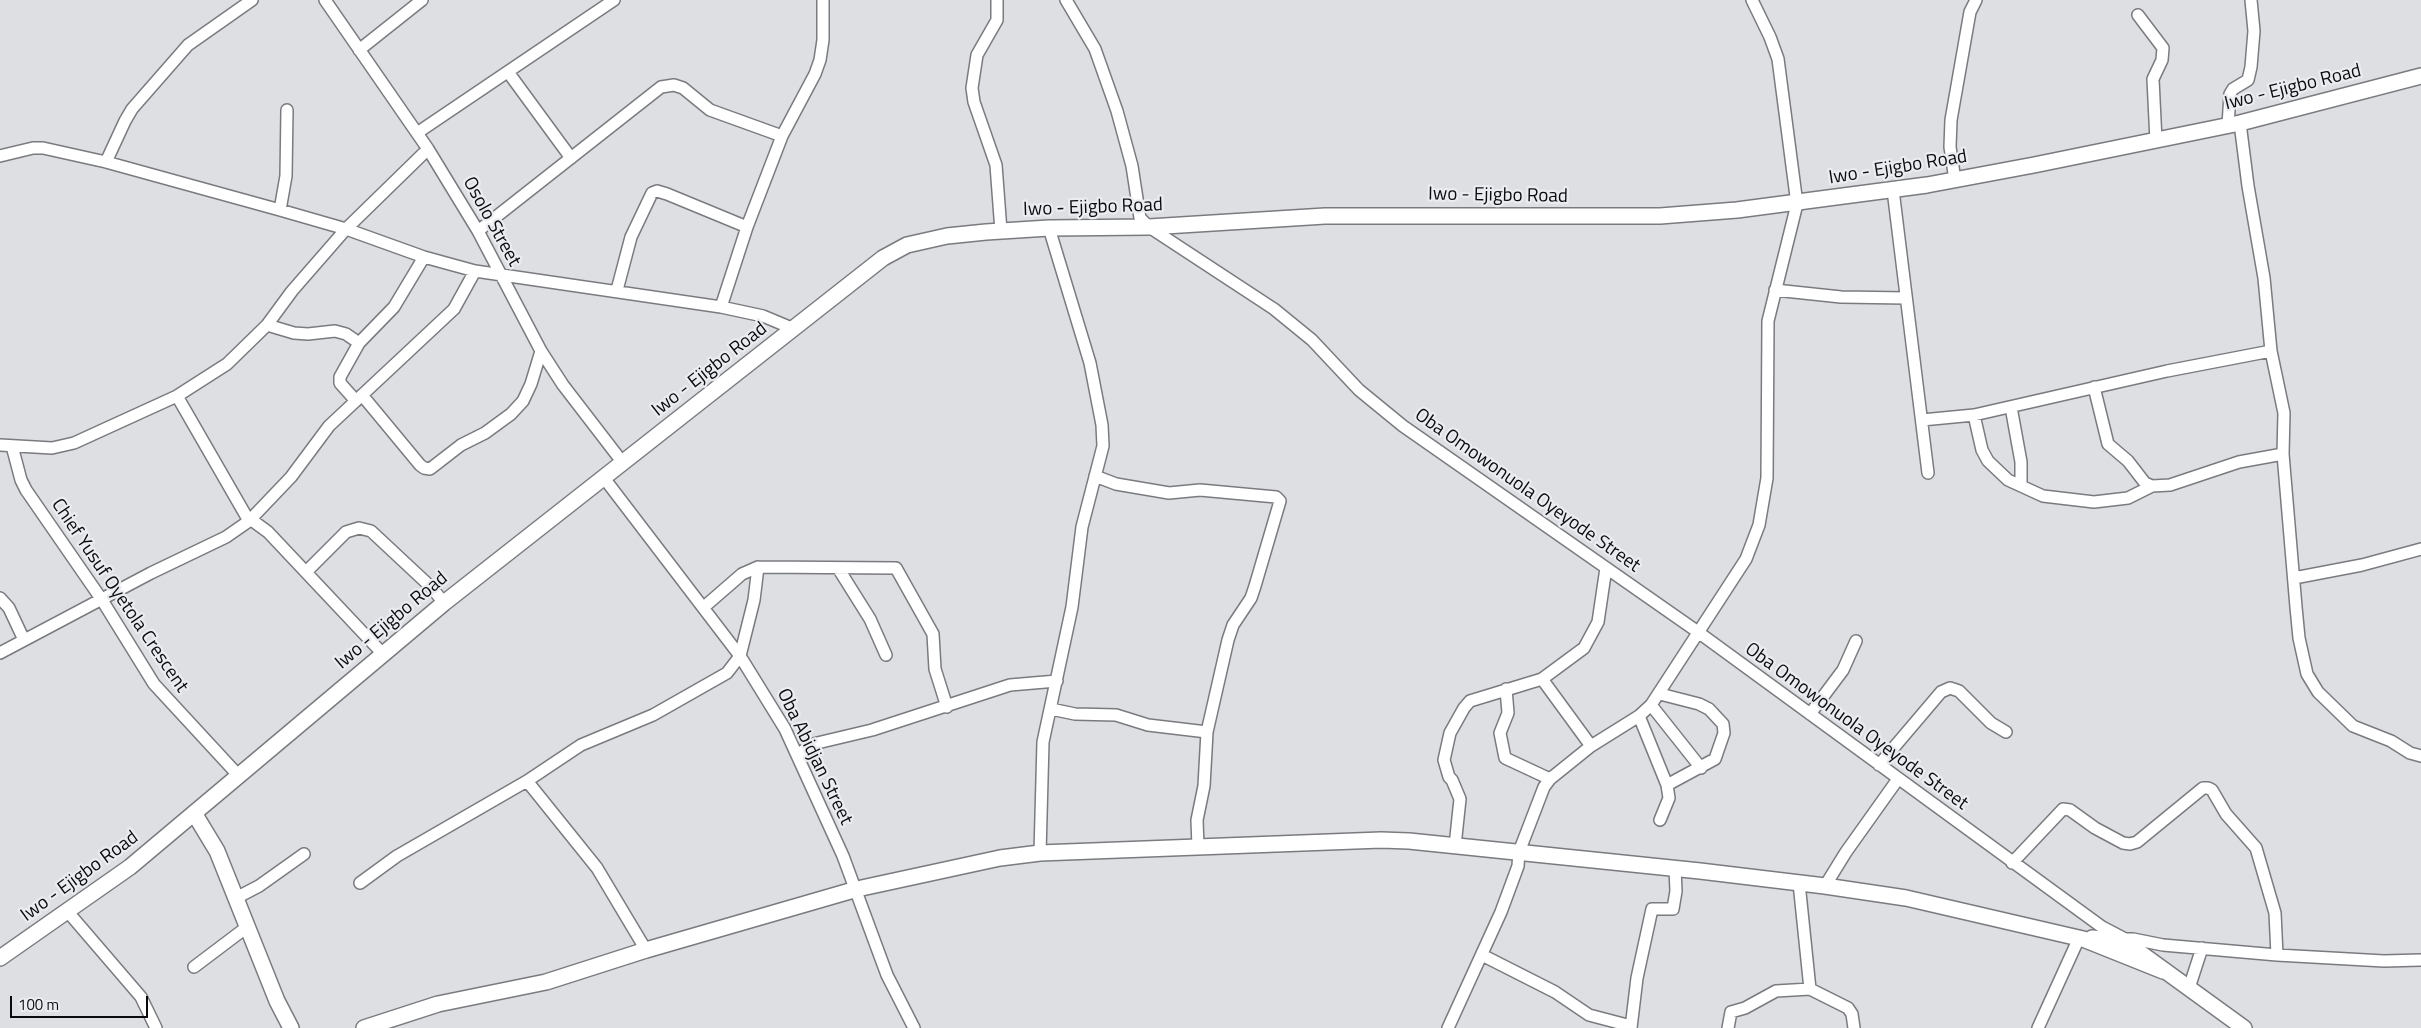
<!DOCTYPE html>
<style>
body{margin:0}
#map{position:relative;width:2421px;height:1028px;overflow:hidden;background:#dddfe3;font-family:"Titillium Web",sans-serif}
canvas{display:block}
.scale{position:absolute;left:10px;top:996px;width:138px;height:22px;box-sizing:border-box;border:2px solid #0b0b0d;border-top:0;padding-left:6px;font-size:15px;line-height:18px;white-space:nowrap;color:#0b0b0d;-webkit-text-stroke:4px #eaecf1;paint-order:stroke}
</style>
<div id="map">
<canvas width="2421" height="1028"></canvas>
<div class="scale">100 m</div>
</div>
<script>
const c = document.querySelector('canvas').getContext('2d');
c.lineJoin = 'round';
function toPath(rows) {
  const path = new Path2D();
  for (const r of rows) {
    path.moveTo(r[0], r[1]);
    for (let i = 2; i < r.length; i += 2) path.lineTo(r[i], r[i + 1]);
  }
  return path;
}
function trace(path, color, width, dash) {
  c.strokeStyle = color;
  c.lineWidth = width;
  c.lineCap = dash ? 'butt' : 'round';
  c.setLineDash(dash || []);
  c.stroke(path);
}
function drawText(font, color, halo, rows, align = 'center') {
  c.font = font + ' "Titillium Web",sans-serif';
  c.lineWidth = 4.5;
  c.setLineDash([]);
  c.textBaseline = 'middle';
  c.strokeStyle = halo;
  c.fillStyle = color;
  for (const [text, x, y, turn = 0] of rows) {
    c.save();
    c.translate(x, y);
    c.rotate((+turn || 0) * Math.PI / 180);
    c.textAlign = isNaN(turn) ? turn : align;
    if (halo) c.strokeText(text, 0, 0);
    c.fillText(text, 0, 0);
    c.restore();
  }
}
const street = toPath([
 [325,0,428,149,478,231,541,351,563,385,623,463],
 [997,0,997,20,977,55,972,88,974,102,996,165,1001,231],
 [1066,0,1095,49,1117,111,1132,166,1140,218,1149,227,1274,309,1312,340,1359,390,1403,426,1698,632,2102,927,2125,939],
 [2138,15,2163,48,2162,60,2153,79,2156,141],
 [359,50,422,0],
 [508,72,571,158],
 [2240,123,2248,186,2264,278,2271,351,2284,413,2283,454,2296,607,2299,638,2307,674,2318,692,2353,726,2391,741,2410,753,2421,756],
 [2228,125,2230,94,2233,89,2248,80,2251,67,2254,31,2251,0],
 [417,133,614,0],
 [0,156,33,148,43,148,106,162,280,210,346,229,424,257,475,271,721,307,763,316,794,329],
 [106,162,125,121,132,109,188,45,252,0],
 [1955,180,1950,147,1951,120,1970,12,1976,0],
 [1893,190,1928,473],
 [280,210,286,176,287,110],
 [478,231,661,87,674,85,683,88,710,110,782,136],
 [617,290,631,237,652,193,657,191,667,194,747,227],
 [1775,290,1841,297,1906,298],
 [721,307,747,227,782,136,815,74,820,60,823,40,823,0],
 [267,325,294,333,308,334,335,331,346,334,359,343],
 [2094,387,2108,444,2128,461,2145,483,2152,486,2170,485,2239,462,2283,454],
 [362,395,420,465,424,468,430,469,461,445,485,433,511,414,523,401,531,384,541,351],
 [177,396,249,521],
 [356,401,340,383,340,377,359,343,394,307,424,257],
 [2011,407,2021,462,2021,486],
 [1974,415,1982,450,1988,461,2008,480,2043,496,2094,502,2128,498,2152,486],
 [1922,420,1974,415,2167,371,2271,351],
 [0,445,52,448,74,443,177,396,227,364,267,325,292,291,346,229,428,149],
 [12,446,21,480,26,490,102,600,154,684,238,775],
 [1095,476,1116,484,1169,493,1200,490,1276,497,1280,501,1255,586,1251,598,1233,625,1228,640,1207,732,1204,786,1197,820,1198,847],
 [604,478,740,656,785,729,843,856,887,975,914,1028],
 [249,521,253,521,268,532,383,654],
 [838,568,870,619,886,655],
 [307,571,346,532,359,528,371,531,432,588,444,603],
 [2294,578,2362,565,2421,549],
 [0,598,9,608,24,640],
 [704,607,742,574,758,567,896,568,933,634,935,669,947,707],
 [0,653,151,573,226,537,249,521,291,477,329,426,454,309,475,271],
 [1542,679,1591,746],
 [1506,689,1508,713,1500,733,1505,758,1550,779],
 [1660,694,1699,704,1709,709,1723,724,1724,733,1715,759,1667,785],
 [1651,705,1701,768],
 [1051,709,1075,714,1116,715,1148,725,1207,732],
 [1810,714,1843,670,1856,641],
 [1639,716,1667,785,1669,798,1660,820],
 [797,755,813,744,872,730,1010,685,1057,681],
 [1879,765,1941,692,1950,688,1959,691,1991,723,2006,732],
 [527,781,597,868,646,950],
 [1455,846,1460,799,1452,780,1449,777,1444,760,1450,733,1464,708,1470,701,1542,679,1584,648,1598,622,1606,568],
 [1040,853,1043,742,1072,607,1082,527,1103,446,1102,425,1090,363,1049,228],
 [2012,863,2063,809,2070,810,2095,828,2123,843,2130,844,2137,842,2203,788,2208,788,2212,790,2226,814,2256,848,2275,913,2277,955],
 [360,883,397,856,527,781,581,745,653,715,727,673,740,656,754,600,758,567],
 [1799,883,1810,989],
 [1825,886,1846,852,1898,779],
 [236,898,259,886,304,854],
 [68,912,141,997,156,1028],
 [2123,943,2125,939,2133,939,2163,945,2277,955,2384,961,2421,960],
 [1482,955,1555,992,1589,1015,1631,1026],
 [194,967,247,927],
 [2189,988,2202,948],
 [1448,1028,1501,912,1518,866,1519,852,1544,787,1550,779,1591,746,1639,716,1651,705,1746,559,1759,525,1767,478,1768,321,1797,204,1778,59,1770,37,1752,0],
 [1631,1028,1637,978,1652,909,1673,909,1676,891,1675,869],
 [1728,1028,1731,1012,1745,1008,1776,991,1810,989,1848,1008,1852,1014,1854,1028],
 [2038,1028,2079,938]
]);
const secondary = toPath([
 [194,813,217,851,277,1001,291,1028],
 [2092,938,2113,940,2135,949,2244,1028],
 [0,958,130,867,444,603,883,258,907,245,947,236,986,232,1049,228,1149,227,1325,216,1660,216,1737,210,1927,185,2034,165,2240,123,2421,76],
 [364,1028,438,1004,546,982,646,950,857,889,1000,858,1040,853,1381,840,1409,841,1700,871,1825,886,1906,898,2083,939,2163,971]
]);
trace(street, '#797b7f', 14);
trace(secondary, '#797b7f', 18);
trace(street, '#fff', 11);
trace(secondary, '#fff', 15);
drawText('19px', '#0b0b0d', '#eaecf1', [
 ["Iwo - Ejigbo Road",2293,88,-14],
 ["Iwo - Ejigbo Road",1898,168,-9],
 ["Iwo - Ejigbo Road",1498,196,1],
 ["Iwo - Ejigbo Road",1093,208,-2],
 ["Osolo Street",491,222,61],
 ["Iwo - Ejigbo Road",710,370,-38],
 ["Oba Omowonuola Oyeyode Street",1527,491,35],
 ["Chief Yusuf Oyetola Crescent",119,596,56],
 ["Iwo - Ejigbo Road",392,621,-40],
 ["Oba Omowonuola Oyeyode Street",1856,727,36],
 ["Oba Abidjan Street",814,757,64],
 ["Iwo - Ejigbo Road",80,877,-36]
]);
</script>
